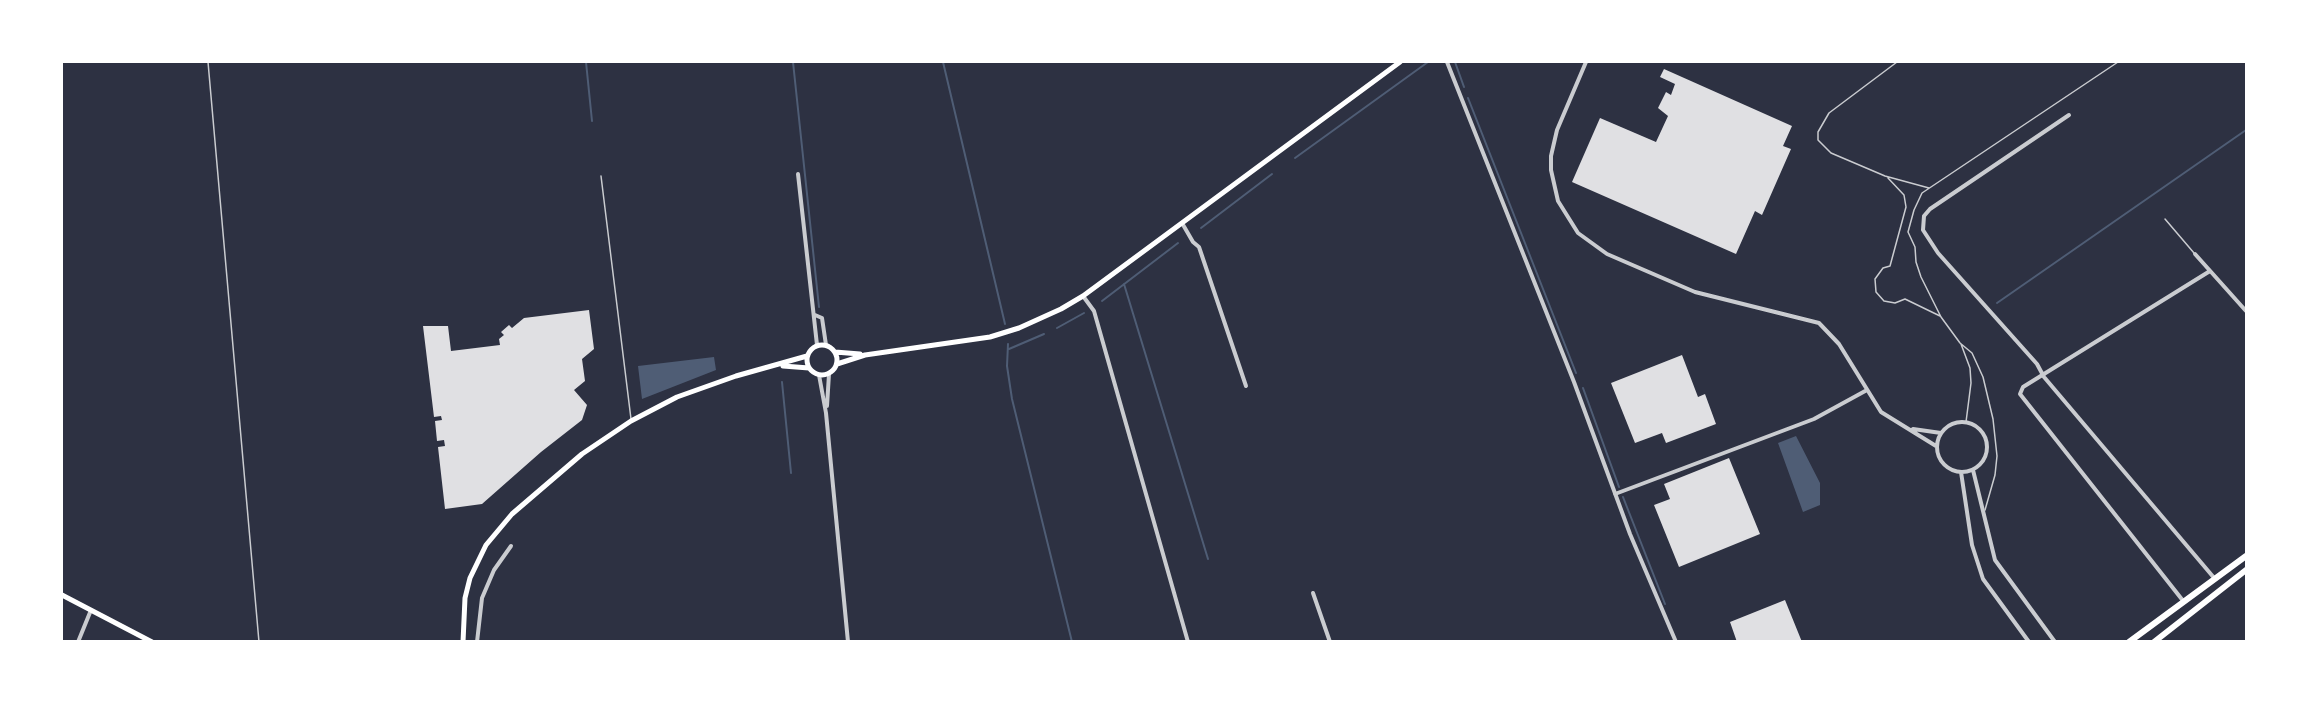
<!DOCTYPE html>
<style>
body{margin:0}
#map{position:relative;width:2308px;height:703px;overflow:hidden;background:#2d3142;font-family:Raleway,sans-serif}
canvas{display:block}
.frame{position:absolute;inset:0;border:63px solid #fff;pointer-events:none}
</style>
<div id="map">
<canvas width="2308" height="703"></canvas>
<div class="frame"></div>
</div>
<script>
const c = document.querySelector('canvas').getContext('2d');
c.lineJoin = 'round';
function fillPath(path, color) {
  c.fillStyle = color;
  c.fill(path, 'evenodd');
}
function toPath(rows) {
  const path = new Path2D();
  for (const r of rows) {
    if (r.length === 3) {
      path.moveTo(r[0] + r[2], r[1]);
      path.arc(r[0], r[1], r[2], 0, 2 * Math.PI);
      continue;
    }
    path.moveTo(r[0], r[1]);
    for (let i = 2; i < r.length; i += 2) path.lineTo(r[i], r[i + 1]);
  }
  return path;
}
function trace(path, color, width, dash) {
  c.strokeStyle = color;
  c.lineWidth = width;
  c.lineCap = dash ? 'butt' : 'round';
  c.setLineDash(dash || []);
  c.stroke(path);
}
fillPath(toPath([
 [714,357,716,370,642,399,638,366],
 [1796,436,1820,483,1820,505,1803,512,1778,443]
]), '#4f5d75');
trace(toPath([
 [586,62,592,121],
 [793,62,819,307],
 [943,62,1005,324],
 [1455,62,1464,87],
 [1468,98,1576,373],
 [1295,158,1428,62],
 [1201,228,1272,174],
 [1124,284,1208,559],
 [1102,301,1178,243],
 [1997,303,2246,130],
 [1057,328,1084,313],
 [1008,344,1007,366,1012,399,1072,642],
 [1009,349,1044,334],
 [782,382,791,473],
 [1583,388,1619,487],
 [1623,497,1665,604]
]), '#4f5d75', 2);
fillPath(toPath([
 [1664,69,1792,126,1783,146,1791,149,1762,215,1755,211,1736,254,1572,182,1600,118,1656,142,1668,116,1658,108,1666,92,1671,95,1675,84,1660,77],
 [589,310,594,349,582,359,585,381,574,390,587,405,582,420,541,452,482,504,445,509,438,447,445,446,444,440,437,441,435,421,442,420,441,416,434,417,423,326,448,326,451,351,500,345,499,339,504,335,501,332,509,325,512,328,524,318],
 [1682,355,1698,397,1705,394,1716,424,1666,443,1662,433,1635,443,1611,383],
 [1729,458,1760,534,1679,567,1654,505,1670,499,1664,484],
 [1785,600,1802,642,1737,642,1730,622]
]), '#e0e0e3');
trace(toPath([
 [208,62,259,642],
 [1897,62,1829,113,1818,132,1818,140,1831,153,1885,176,1929,188],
 [601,176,631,419],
 [1888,178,1904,195,1906,207,1890,266,1883,268,1875,279,1876,292,1884,301,1895,303,1905,299,1940,316],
 [2165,219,2194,253],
 [1961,344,1970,368,1971,383,1966,422],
 [1985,510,1995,475,1997,456,1993,419,1983,377,1972,353,1960,343,1941,317,1921,277,1916,262,1915,247,1908,232,1914,210,1922,193,2118,62]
]), '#caccd0', 1.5);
trace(toPath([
 [1447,62,1574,382,1630,534,1676,642],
 [1586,62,1557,130,1551,156,1551,170,1558,201,1578,233,1607,254,1695,292,1819,323,1839,344,1881,412,1936,446],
 [2069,115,1930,209,1924,216,1923,230,1938,253,2037,364,2044,377,2215,579],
 [798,174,817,345],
 [1182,223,1193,242,1199,247,1246,386],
 [2195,254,2246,311],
 [1083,296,1094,311,1188,642],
 [815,315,822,318,826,345],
 [819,375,826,413,848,642],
 [827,406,829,374],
 [1962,447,25],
 [1913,429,1941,433],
 [1973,470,1995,560,2055,642],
 [1961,472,1972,545,1983,579,2029,642],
 [1615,494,1814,419,1867,390],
 [1313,593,1330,642],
 [2184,602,2020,394,2023,387,2210,271],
 [78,642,91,610],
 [477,642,482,598,494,570,511,546]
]), '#caccd0', 4);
trace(toPath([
 [822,360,15],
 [835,352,860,354],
 [837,364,865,355,990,337,1019,328,1061,309,1083,296,1400,62],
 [783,366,809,368],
 [62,595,152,642],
 [463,642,465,598,470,578,486,545,512,514,582,454,631,421,677,397,736,376,807,356]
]), '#fff', 5);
trace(toPath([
 [2129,642,2246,556],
 [2154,642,2246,570]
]), '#fff', 6);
</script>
